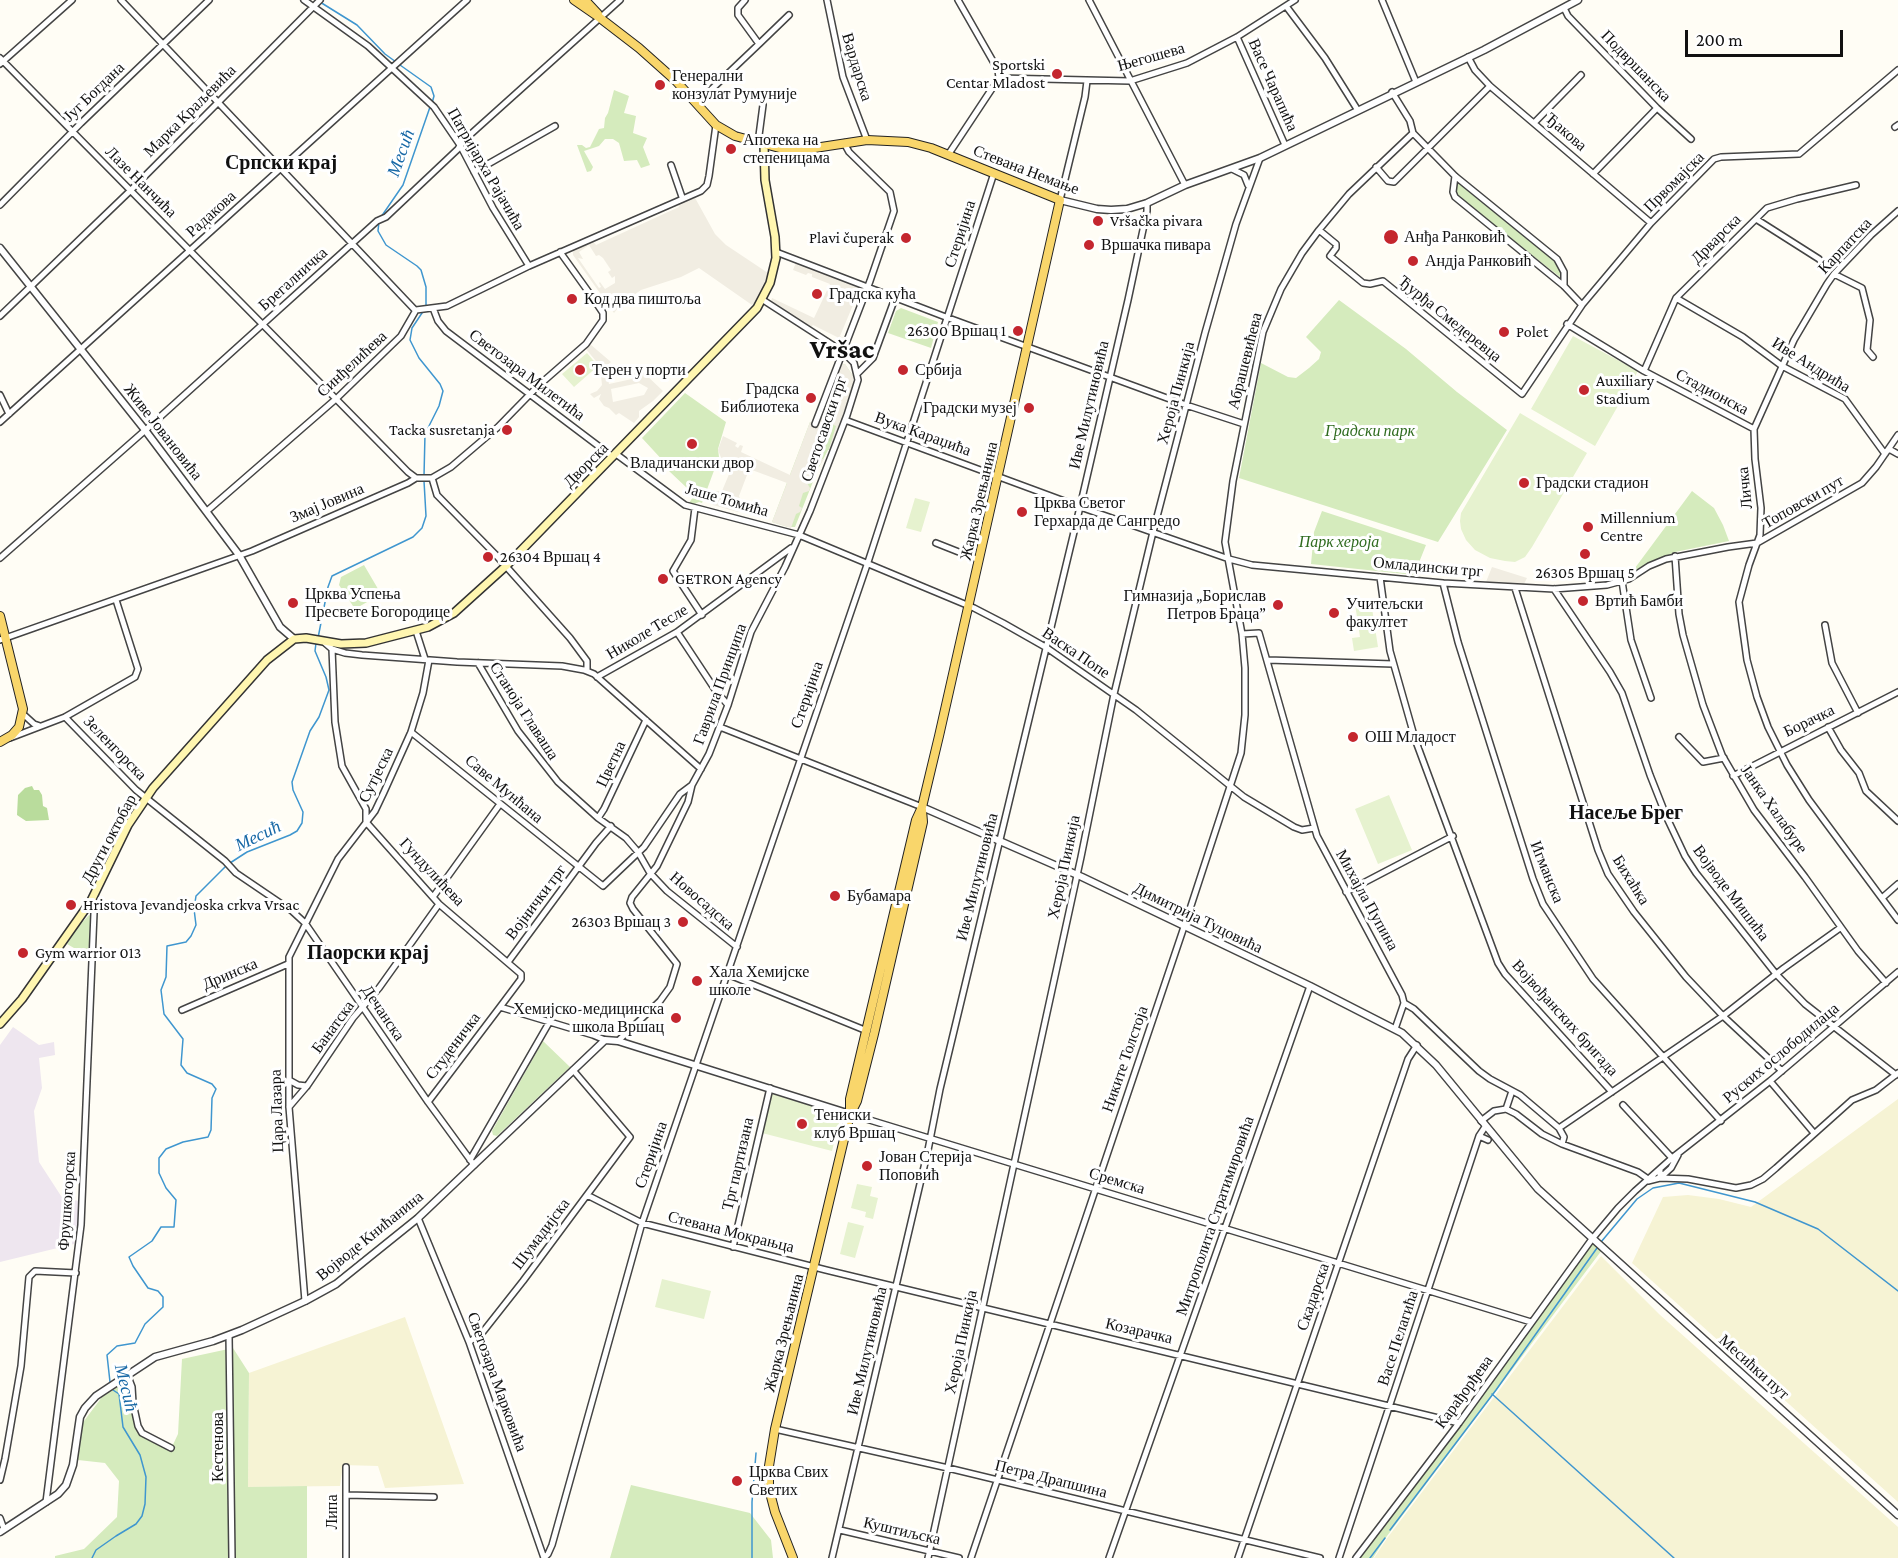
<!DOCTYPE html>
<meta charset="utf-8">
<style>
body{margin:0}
#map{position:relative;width:1898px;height:1558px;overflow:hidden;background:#fffdf5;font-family:"Crimson Pro",serif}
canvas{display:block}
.scale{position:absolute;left:1685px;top:30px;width:158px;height:27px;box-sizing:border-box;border:3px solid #111;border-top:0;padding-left:8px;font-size:18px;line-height:21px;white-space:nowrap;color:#111;-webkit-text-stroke:4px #fff;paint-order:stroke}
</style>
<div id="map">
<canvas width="1898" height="1558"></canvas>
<div class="scale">200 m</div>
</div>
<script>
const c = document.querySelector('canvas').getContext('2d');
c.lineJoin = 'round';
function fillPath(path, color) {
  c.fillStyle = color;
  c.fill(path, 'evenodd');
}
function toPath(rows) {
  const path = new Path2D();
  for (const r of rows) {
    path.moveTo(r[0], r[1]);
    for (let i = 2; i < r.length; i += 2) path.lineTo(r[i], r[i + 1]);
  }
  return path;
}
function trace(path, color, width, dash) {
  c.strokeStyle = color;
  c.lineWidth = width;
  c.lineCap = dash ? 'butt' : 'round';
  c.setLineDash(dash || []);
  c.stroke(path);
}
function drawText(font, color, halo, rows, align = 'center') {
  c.font = font + ' "Crimson Pro",serif';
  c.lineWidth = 6;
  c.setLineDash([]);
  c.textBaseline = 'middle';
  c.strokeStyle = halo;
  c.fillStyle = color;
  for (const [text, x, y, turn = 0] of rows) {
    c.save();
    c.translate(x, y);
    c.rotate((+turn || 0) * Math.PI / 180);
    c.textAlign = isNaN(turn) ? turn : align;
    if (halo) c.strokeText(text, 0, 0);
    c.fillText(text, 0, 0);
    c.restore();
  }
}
fillPath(toPath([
 [13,1027,39,1045,54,1042,55,1055,39,1058,42,1088,34,1111,39,1162,63,1199,81,1201,74,1244,0,1262,0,1045]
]), '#eee6ef');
fillPath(toPath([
 [1898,1099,1898,1502,1632,1263,1663,1197,1688,1195,1719,1199,1751,1207],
 [1601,1256,1659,1314,1898,1527,1898,1558,1374,1558,1388,1537],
 [405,1317,464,1484,385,1488,378,1466,343,1465,340,1486,248,1487,249,1373]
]), '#f6f3d4');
fillPath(toPath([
 [614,90,629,96,624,113,636,116,633,133,647,138,643,147,650,165,641,168,637,160,624,161,619,143,613,139,605,139,599,146,584,151,593,167,591,171,587,172,577,145,582,145,586,148,590,147,599,129,604,128,605,118,608,113],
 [1458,183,1556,262,1562,272,1560,277,1458,197,1455,190],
 [1339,300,1406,349,1457,392,1507,430,1438,542,1239,478,1261,363,1288,377,1296,378,1309,368,1319,359,1321,352,1306,337],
 [901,308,938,322,931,348,888,333,896,311],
 [845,364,853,376,853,383,831,450,828,450,818,469,795,527,788,527,772,522,810,422,814,424,840,365],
 [685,393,726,422,718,449,719,457,702,503,699,502,694,504,689,503,693,497,687,492,688,489,669,471,665,463,642,438],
 [1692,491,1714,508,1723,525,1729,541,1675,552,1636,571,1635,568],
 [1322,511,1426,545,1414,575,1311,564,1314,532],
 [364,565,381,594,355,609,339,585,341,577],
 [89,915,91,916,88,956,67,944,77,928],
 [543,1041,570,1067,497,1136,493,1135,492,1131],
 [1592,1241,1602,1250,1387,1536,1373,1558,1356,1558],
 [233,1348,249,1373,248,1487,307,1486,307,1558,55,1558,55,1556,84,1549,117,1517,119,1481,105,1463,78,1460,81,1425,102,1397,125,1382,130,1386,130,1402,139,1433,170,1451,178,1434,182,1359],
 [631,1485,750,1513,771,1540,773,1558,610,1558]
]), '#d5ebbd');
fillPath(toPath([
 [32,786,34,790,39,790,42,795,43,806,47,808,49,820,26,821,17,815,18,795,25,788]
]), '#b9dc9c');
fillPath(toPath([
 [1573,336,1638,371,1595,446,1531,409],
 [587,353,598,366,574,387,562,374],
 [1520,413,1587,453,1532,547,1525,557,1515,562,1505,561,1490,558,1475,550,1466,540,1461,529,1460,521,1461,513],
 [915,498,930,502,921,532,906,528],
 [1371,602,1378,647,1354,651,1352,638,1360,637,1355,604],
 [1389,795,1412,850,1378,864,1355,809],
 [772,1094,841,1115,832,1151,762,1133],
 [857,1184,872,1187,870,1196,878,1198,873,1219,865,1217,866,1212,851,1208],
 [848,1222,864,1226,855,1258,840,1254],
 [662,1279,711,1291,704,1319,655,1307]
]), '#e6f2cf');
fillPath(toPath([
 [694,196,715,234,726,245,768,273,759,298,752,305,699,268,681,277,641,290,622,303,614,313,573,255,573,250,593,241,596,245,679,207,678,203],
 [589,245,596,256,599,255,603,258,611,270,608,272,612,278,615,276,615,283,605,289,600,282,599,283,601,287,599,288,578,258,583,259,579,252],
 [797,260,861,286,840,336,843,338,842,342,837,341,837,337,813,325,811,327,771,302,772,298,814,318,830,284,812,277,812,274,808,273,806,275,793,270],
 [590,344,611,362,605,367,609,384,632,379,631,374,643,372,663,391,653,401,639,411,639,417,634,423,619,413,616,415,609,408,604,406,599,399,601,394,594,398,590,394,597,391,602,385,600,366,586,349],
 [639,383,648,388,644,395,613,402,611,389],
 [845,364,853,376,853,383,845,409,831,450,829,449,836,426,831,424,828,428,818,454,818,459,824,459,821,464,818,463,815,465,816,468,818,469,816,473,811,475,807,483,810,488,809,491,803,493,799,506,802,508,800,512,796,514,791,528,772,522,787,483,752,470,747,475,739,496,744,511,738,512,713,505,712,503,716,491,722,491,732,467,730,465,724,468,720,466,722,460,718,450,723,436,737,443,735,446,738,448,740,445,743,446,741,452,790,475,810,422,815,424,840,365],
 [1492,567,1527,578,1523,586,1486,582]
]), '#f1ede2');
trace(toPath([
 [320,2,357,25,385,54,396,62],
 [400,65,431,87,434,96,432,103],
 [381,217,403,185,430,107],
 [379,221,378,231,386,245,417,266,421,270,426,287,426,306],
 [424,310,412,328,410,340,419,358,440,384,443,391,439,406,425,434,424,476],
 [318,638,328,587,332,576,413,537,422,528,426,516,424,481],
 [230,863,247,852,290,835,297,831,302,823,303,812,293,790,292,782,310,731,319,717,329,690,326,677,315,651,316,643],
 [1601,1242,1637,1199,1653,1188,1679,1183,1755,1202,1818,1229,1898,1291],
 [110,1382,107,1355,117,1346,135,1343,145,1324,163,1307,163,1297,158,1291,148,1288,133,1266,129,1257,152,1241,161,1227,174,1227,176,1200,166,1188,159,1173,159,1158,166,1149,183,1142,208,1137,211,1130,212,1098,216,1089,212,1084,187,1073,181,1065,183,1039,164,1014,161,990,166,977,167,946,186,942,191,936,196,925,194,909,196,896,226,866],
 [1492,1394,1674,1558],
 [1390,1530,1496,1390,1597,1248],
 [92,1558,96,1550,116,1536,136,1524,142,1516,145,1504,146,1477,140,1455,123,1427,119,1394,113,1390],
 [752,1558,752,1502,756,1453],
 [1370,1558,1385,1538]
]), '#3f96cf', 1.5);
const minor = toPath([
 [121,0,415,310],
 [304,0,368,46,434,107,460,145,493,208,529,266],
 [827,0,843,77,867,140],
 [958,0,998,70,999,78],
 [1089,0,1185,185],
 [1382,0,1416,82],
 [1286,6,1325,58,1357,109],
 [1564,8,1568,16,1657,108,1691,139],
 [1237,37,1285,145],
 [759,44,789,15],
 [1468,57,1475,70,1490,86,1651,223],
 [0,58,408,472,416,478],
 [0,64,72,0],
 [999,78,1130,81,1187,63,1237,37,1295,0],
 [1392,92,1410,121,1413,133,1455,176,1557,259,1564,272,1564,286],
 [697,103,759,44,738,15,738,8,745,0],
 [1534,123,1581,75],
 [1895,127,1898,125],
 [758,143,763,105],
 [948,155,999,78],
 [671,165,682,197],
 [1376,167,1388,181,1394,182,1490,86],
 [1232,169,1244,175,1248,185],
 [474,172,555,126],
 [1593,174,1657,108],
 [1455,176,1453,192,1455,197,1564,286,1582,305],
 [1060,200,1085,97,1087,81],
 [0,205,81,123,209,0],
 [1898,211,1871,235,1834,274,1827,284,1794,340,1754,429,1755,459,1761,508,1760,535,1749,565,1739,602,1747,660,1757,697,1768,727,1787,765,1809,800,1898,920],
 [1756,219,1819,259,1823,264],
 [1319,230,1336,244,1336,248,1330,256,1363,283,1370,284,1383,281,1522,394,1582,305,1651,223,1714,159,1721,157,1799,154,1898,70],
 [776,252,943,316,1186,405,1244,424],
 [1834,274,1862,288,1870,320,1867,350,1873,357],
 [1676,298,1743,337,1782,366,1845,399,1885,454],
 [433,308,438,321,446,331,613,457],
 [0,316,131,190,320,0],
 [1567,324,1644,371,1754,429],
 [1644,371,1676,298,1767,208,1797,199,1856,185],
 [858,373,873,358,895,298],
 [0,395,9,414],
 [845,420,1086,509,1229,559,1252,565,1443,583,1554,589,1607,585,1629,579,1649,566,1666,559,1728,547,1757,543,1862,483,1876,467,1898,435],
 [0,422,467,0],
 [815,424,870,281,894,211,890,192,849,152,844,143],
 [1889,449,1898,454],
 [616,454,685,505,799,535,974,608,1003,623,1047,648,1136,710,1244,797,1294,827,1302,830,1314,828],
 [432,478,437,495,495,554,570,638,587,661,587,671],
 [695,508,691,540,673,571,702,615],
 [207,511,337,398,401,336,416,310,447,306,529,266,701,191,707,185,709,176,716,125],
 [936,543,979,560],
 [1675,556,1679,614,1683,635,1703,705,1722,755,1754,810,1805,877,1858,951,1886,983],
 [0,558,150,426,377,221,386,217,458,149,462,142,620,0],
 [1380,577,1390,651,1415,739,1498,963,1505,974,1612,1092],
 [1622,581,1631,640,1651,698],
 [1443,583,1458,642,1493,753,1533,879,1543,904,1593,979,1721,1121],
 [1515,588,1598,850,1608,874,1634,912,1686,977,1723,1016,1782,1071],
 [1554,589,1610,672,1622,693,1650,775,1667,818,1685,856,1696,873,1776,974,1805,1004,1896,1075],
 [1825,625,1832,663,1858,713],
 [416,631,425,659],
 [677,632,716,691,728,705],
 [1242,634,1259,633,1317,836,1402,995,1404,1003,1414,1009,1479,1071,1490,1079,1520,1095,1559,1128,1564,1137,1562,1144],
 [0,640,252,551,408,483,416,478,432,478,451,467,498,427,538,386,586,344,603,320,603,313,595,301,560,252],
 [325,643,332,649,335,722,342,766,366,809,366,822,439,904,521,974,521,979,500,1007,428,1102],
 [332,649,345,653,362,655,457,662,562,666,584,670,594,674,701,769],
 [1268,660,1393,664],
 [478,663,518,731,558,782,598,818,626,838,638,852,650,873,667,891,737,947],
 [597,677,677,632,791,548],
 [23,714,34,724,40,726],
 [65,717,136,790,225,861,236,873,292,911,305,923,428,1102,474,1165],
 [720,727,922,807],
 [1828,727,1841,750,1859,773,1866,791,1898,821],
 [411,732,603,886,644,847,680,794,692,785],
 [1679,737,1703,762,1724,758],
 [10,738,65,717,135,677,138,669,116,600],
 [1733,776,1898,692],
 [598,818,604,809,646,720],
 [1346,892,1453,836],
 [433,897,500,804],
 [1882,898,1898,884],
 [508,962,596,843,611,826],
 [727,974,867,1031],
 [500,1007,593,1035,605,1040],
 [182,1010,288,964],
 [1395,1029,1404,1003],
 [618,1041,660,1001,670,987,677,964,633,909,630,903,632,897,657,866,688,802,692,785,709,754,728,705,751,632,785,567,810,511,847,415,858,380,854,363,842,351,763,300],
 [289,1080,298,1085,307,1086],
 [1770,1081,1814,1133],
 [1623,1105,1672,1158],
 [289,1107,307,1086,353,1018,379,988,439,904],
 [1506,1109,1512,1091],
 [850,1114,1531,1322],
 [1481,1121,1494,1111,1506,1109,1516,1114,1542,1134,1562,1144,1638,1172,1648,1179],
 [1559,1128,1723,1016,1784,968,1840,928],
 [1479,1136,1488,1140],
 [470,1160,550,1021],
 [1660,1169,1660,1178,1688,1179,1736,1188,1751,1185,1763,1179,1776,1168,1852,1100,1876,1090,1898,1073],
 [1648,1181,1660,1178,1671,1168,1678,1155],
 [587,1195,642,1223,826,1270,1459,1423],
 [418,1218,469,1342,544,1558],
 [733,1247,770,1088],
 [305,1301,289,1107,289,957,338,859,375,811,384,792,411,732,423,693,429,660],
 [229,1335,232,1558],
 [469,1342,482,1333,523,1281,630,1137,573,1070],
 [127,1374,132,1387,133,1403,138,1426,142,1433,171,1448],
 [775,1429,948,1468,1320,1558],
 [0,1480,5,1459,21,1366,29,1277,35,1271,76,1273],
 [346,1495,434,1497],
 [46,1502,81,1225,94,913,91,901],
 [0,1518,4,1529],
 [840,1530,959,1558],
 [346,1558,346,1467],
 [544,1558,548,1554,552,1545,642,1223,869,559,994,173],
 [832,1558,928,1150,940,1089,1080,507,1128,300,1147,211,1147,203],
 [928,1558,1081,857,1114,694,1153,532,1205,333,1236,224,1260,158],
 [971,1558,1187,918,1241,753,1245,715,1245,668,1242,634,1225,542,1233,481,1263,332,1281,289,1302,253,1319,230,1349,194,1413,133],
 [1109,1558,1310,986],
 [1238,1558,1408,1059,1417,1045],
 [1339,1558,1479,1136,1485,1127],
 [1356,1558,1459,1423,1592,1239,1618,1208,1635,1191,1672,1158,1770,1081,1898,972]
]);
const tertiary = toPath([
 [1060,200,1097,209,1111,210,1127,209,1147,203,1185,185,1260,158,1484,50,1578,0],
 [0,248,145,430,239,555,280,627,294,639],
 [922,807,1082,877,1310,986,1402,1033,1436,1065,1538,1189,1898,1515],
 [0,1532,58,1494,66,1485,73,1465,80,1417,85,1408,96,1396,155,1357,213,1341,242,1330,305,1301,336,1284,418,1218,605,1040,618,1041,850,1114]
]);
const secondary = toPath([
 [0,1024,22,999,91,901,128,825,153,788,267,660,294,639,306,638,341,644,366,643,428,627,454,613,506,566,757,308,770,283,776,258,775,237,765,180,764,145]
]);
const primary = toPath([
 [574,0,600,18,639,48,676,81,716,125,735,136,783,149,808,149,867,140,908,142,931,148,1060,200,939,736,922,807,916,820,850,1099,850,1114,775,1429,769,1466,769,1489,775,1512,793,1558],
 [585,0,598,14],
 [0,616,23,709,19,727,12,735,0,742],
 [851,1113,857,1101,874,1034,923,822,922,810]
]);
trace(minor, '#444', 8);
trace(tertiary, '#444', 9);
trace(secondary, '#333', 10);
trace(primary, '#222', 10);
trace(minor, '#fff', 5);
trace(tertiary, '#fff', 6);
trace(secondary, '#fff6b0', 7);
trace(primary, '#f9d66b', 8);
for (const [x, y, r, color] of [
 [1057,74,6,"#c4262e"],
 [660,85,6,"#c4262e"],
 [731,149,6,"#c4262e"],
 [1098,221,6,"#c4262e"],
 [1391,237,8,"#c4262e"],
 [906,238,6,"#c4262e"],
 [1089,245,6,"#c4262e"],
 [1413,261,6,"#c4262e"],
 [817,294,6,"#c4262e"],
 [572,299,6,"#c4262e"],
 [1018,331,6,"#c4262e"],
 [1504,332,6,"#c4262e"],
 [580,370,6,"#c4262e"],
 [903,370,6,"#c4262e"],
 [1584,390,6,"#c4262e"],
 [811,398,6,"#c4262e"],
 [1029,408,6,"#c4262e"],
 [507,430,6,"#c4262e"],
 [692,444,6,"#c4262e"],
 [1524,483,6,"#c4262e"],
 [1022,512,6,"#c4262e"],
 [1588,527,6,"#c4262e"],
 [1585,554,6,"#c4262e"],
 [488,557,6,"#c4262e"],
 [663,579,6,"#c4262e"],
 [1583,601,6,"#c4262e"],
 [293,603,6,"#c4262e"],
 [1278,605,6,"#c4262e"],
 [1334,613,6,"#c4262e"],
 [1353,737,6,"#c4262e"],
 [835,896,6,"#c4262e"],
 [71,905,6,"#c4262e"],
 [683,922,6,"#c4262e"],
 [23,953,6,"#c4262e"],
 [697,981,6,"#c4262e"],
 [676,1018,6,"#c4262e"],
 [802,1124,6,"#c4262e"],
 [867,1166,6,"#c4262e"],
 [737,1481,6,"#c4262e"]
]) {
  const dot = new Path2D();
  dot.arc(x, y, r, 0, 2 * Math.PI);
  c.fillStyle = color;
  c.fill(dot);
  trace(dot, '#fff', 2);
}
drawText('16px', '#111', '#fff', [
 ["Његошева",1151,57,-16],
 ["Подвршанска",1636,66,46],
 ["Вардарска",857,67,73],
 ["Васе Чарапића",1273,85,66],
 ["Југ Богдана",94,92,-44],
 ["Марка Краљевића",190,111,-45],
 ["Ђакова",1566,132,41],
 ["Патријарха Рајачића",486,169,60],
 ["Стевана Немање",1026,170,21],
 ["Лазе Нанчића",141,182,45],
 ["Првомајска",1674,182,-45],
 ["Радакова",211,214,-42],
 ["Стеријина",960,234,-72],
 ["Дрварска",1716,239,-45],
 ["Карпатска",1845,246,-47],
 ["Брегалничка",293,279,-42],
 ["Ђурђа Смедеревца",1450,319,39],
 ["Абрашевићева",1245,361,-76],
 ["Синђелићева",352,364,-43],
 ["Иве Андрића",1811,365,32],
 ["Светозара Милетића",527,375,37],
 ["Стадионска",1712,392,28],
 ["Хероја Пинкија",1176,393,-75],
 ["Иве Милутиновића",1089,405,-77],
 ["Светосавски трг",824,429,-71],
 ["Живе Јовановића",163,432,52],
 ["Вука Караџића",923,434,20],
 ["Дворска",586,465,-45],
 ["Личка",1745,488,-96],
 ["Јаше Томића",727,500,16],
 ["Жарка Зрењанина",979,501,-77],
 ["Топовски пут",1803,502,-30],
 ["Змај Јовина",327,503,-23],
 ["Омладински трг",1428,567,5],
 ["Николе Тесле",647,632,-31],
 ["Васка Попе",1076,653,34],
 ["Гаврила Принципа",720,684,-70],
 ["Стеријина",807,695,-71],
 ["Станоја Главаша",524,711,57],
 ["Борачка",1809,721,-26],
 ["Зеленгорска",115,748,46],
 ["Цветна",611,764,-65],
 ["Сутјеска",376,775,-64],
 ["Саве Мунћана",504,789,40],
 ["Јанка Халабуре",1774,809,55],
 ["Други октобар",109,839,-62],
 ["Хероја Пинкија",1064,867,-78],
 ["Гундулићева",432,872,47],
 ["Игманска",1547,872,68],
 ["Иве Милутиновића",977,877,-76],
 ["Бихаћка",1631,880,58],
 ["Војводе Мишића",1731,893,53],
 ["Михајла Пупина",1367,900,61],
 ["Новосадска",702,901,41],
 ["Војнички трг",536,902,-53],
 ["Димитрија Туцовића",1198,918,26],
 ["Дринска",230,974,-23],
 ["Дечанска",383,1013,56],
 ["Војвођанских бригада",1565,1018,48],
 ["Банатска",333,1027,-54],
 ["Студеничка",453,1046,-53],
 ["Руских ослободилаца",1781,1053,-40],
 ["Никите Толстоја",1125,1059,-71],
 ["Цара Лазара",277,1111,-92],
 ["Стеријина",651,1155,-71],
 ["Трг партизана",738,1164,-77],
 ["Сремска",1117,1181,17],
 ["Фрушкогорска",67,1201,-86],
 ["Митрополита Стратимировића",1215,1216,-71],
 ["Стевана Мокрањца",731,1232,14],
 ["Шумадијска",541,1234,-53],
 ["Војводе Книћанина",370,1236,-39],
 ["Скадарска",1313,1297,-71],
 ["Козарачка",1139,1331,13],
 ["Жарка Зрењанина",784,1333,-76],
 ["Васе Пелагића",1398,1338,-72],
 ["Хероја Пинкија",961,1342,-78],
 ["Иве Милутиновића",867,1351,-77],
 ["Месићки пут",1754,1367,42],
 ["Светозара Марковића",497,1382,70],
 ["Карађорђева",1464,1392,-54],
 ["Кестенова",218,1447,-90],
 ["Петра Драпшина",1051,1479,14],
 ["Липа",332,1512,-90],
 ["Куштиљска",902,1531,13]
]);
drawText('16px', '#111', '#fff', [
 ["Sportski",1045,65,"right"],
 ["Centar Mladost",1045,83,"right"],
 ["Генерални",672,76],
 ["конзулат Румуније",672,94],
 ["Апотека на",743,140],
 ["степеницама",743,158],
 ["Vršačka pivara",1110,221],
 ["Анђа Ранковић",1404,237],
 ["Plavi čuperak",894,238,"right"],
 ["Вршачка пивара",1101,245],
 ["Андја Ранковић",1425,261],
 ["Градска кућа",829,294],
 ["Код два пиштоља",584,299],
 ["26300 Вршац 1",1006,331,"right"],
 ["Polet",1516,332],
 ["Терен у порти",592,370],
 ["Србија",915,370],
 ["Auxiliary",1596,381],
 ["Stadium",1596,399],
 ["Градска",799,389,"right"],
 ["Библиотека",799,407,"right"],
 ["Градски музеј",1017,408,"right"],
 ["Tacka susretanja",495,430,"right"],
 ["Владичански двор",692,463,"center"],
 ["Градски стадион",1536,483],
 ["Црква Светог",1034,503],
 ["Герхарда де Сангредо",1034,521],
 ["Millennium",1600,518],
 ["Centre",1600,536],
 ["26304 Вршац 4",500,557],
 ["26305 Вршац 5",1585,573,"center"],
 ["GETRON Agency",675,579],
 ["Црква Успења",305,594],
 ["Пресвете Богородице",305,612],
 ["Гимназија „Борислав",1266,596,"right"],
 ["Петров Браца”",1266,614,"right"],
 ["Вртић Бамби",1595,601],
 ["Учитељски",1346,604],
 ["факултет",1346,622],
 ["ОШ Младост",1365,737],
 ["Бубамара",847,896],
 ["Hristova Jevandjeoska crkva Vrsac",83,905],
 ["26303 Вршац 3",671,922,"right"],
 ["Gym warrior 013",35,953],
 ["Хала Хемијске",709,972],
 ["школе",709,990],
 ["Хемијско-медицинска",664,1009,"right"],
 ["школа Вршац",664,1027,"right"],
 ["Тениски",814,1115],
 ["клуб Вршац",814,1133],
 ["Јован Стерија",879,1157],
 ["Поповић",879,1175],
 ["Црква Свих",749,1472],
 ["Светих",749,1490]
], 'left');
drawText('italic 16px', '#2f6b1f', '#fff', [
 ["Градски парк",1370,431],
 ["Парк хероја",1339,542]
]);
drawText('italic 18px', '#1768a6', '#fff', [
 ["Месић",401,153,-70],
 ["Месић",258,836,-26],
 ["Месић",126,1388,76]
]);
drawText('bold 20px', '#111', '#fff', [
 ["Српски крај",281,163],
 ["Насеље Брег",1626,813],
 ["Паорски крај",368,953]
]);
drawText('bold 28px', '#111', '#fff', [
 ["Vršac",842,349]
]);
</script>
